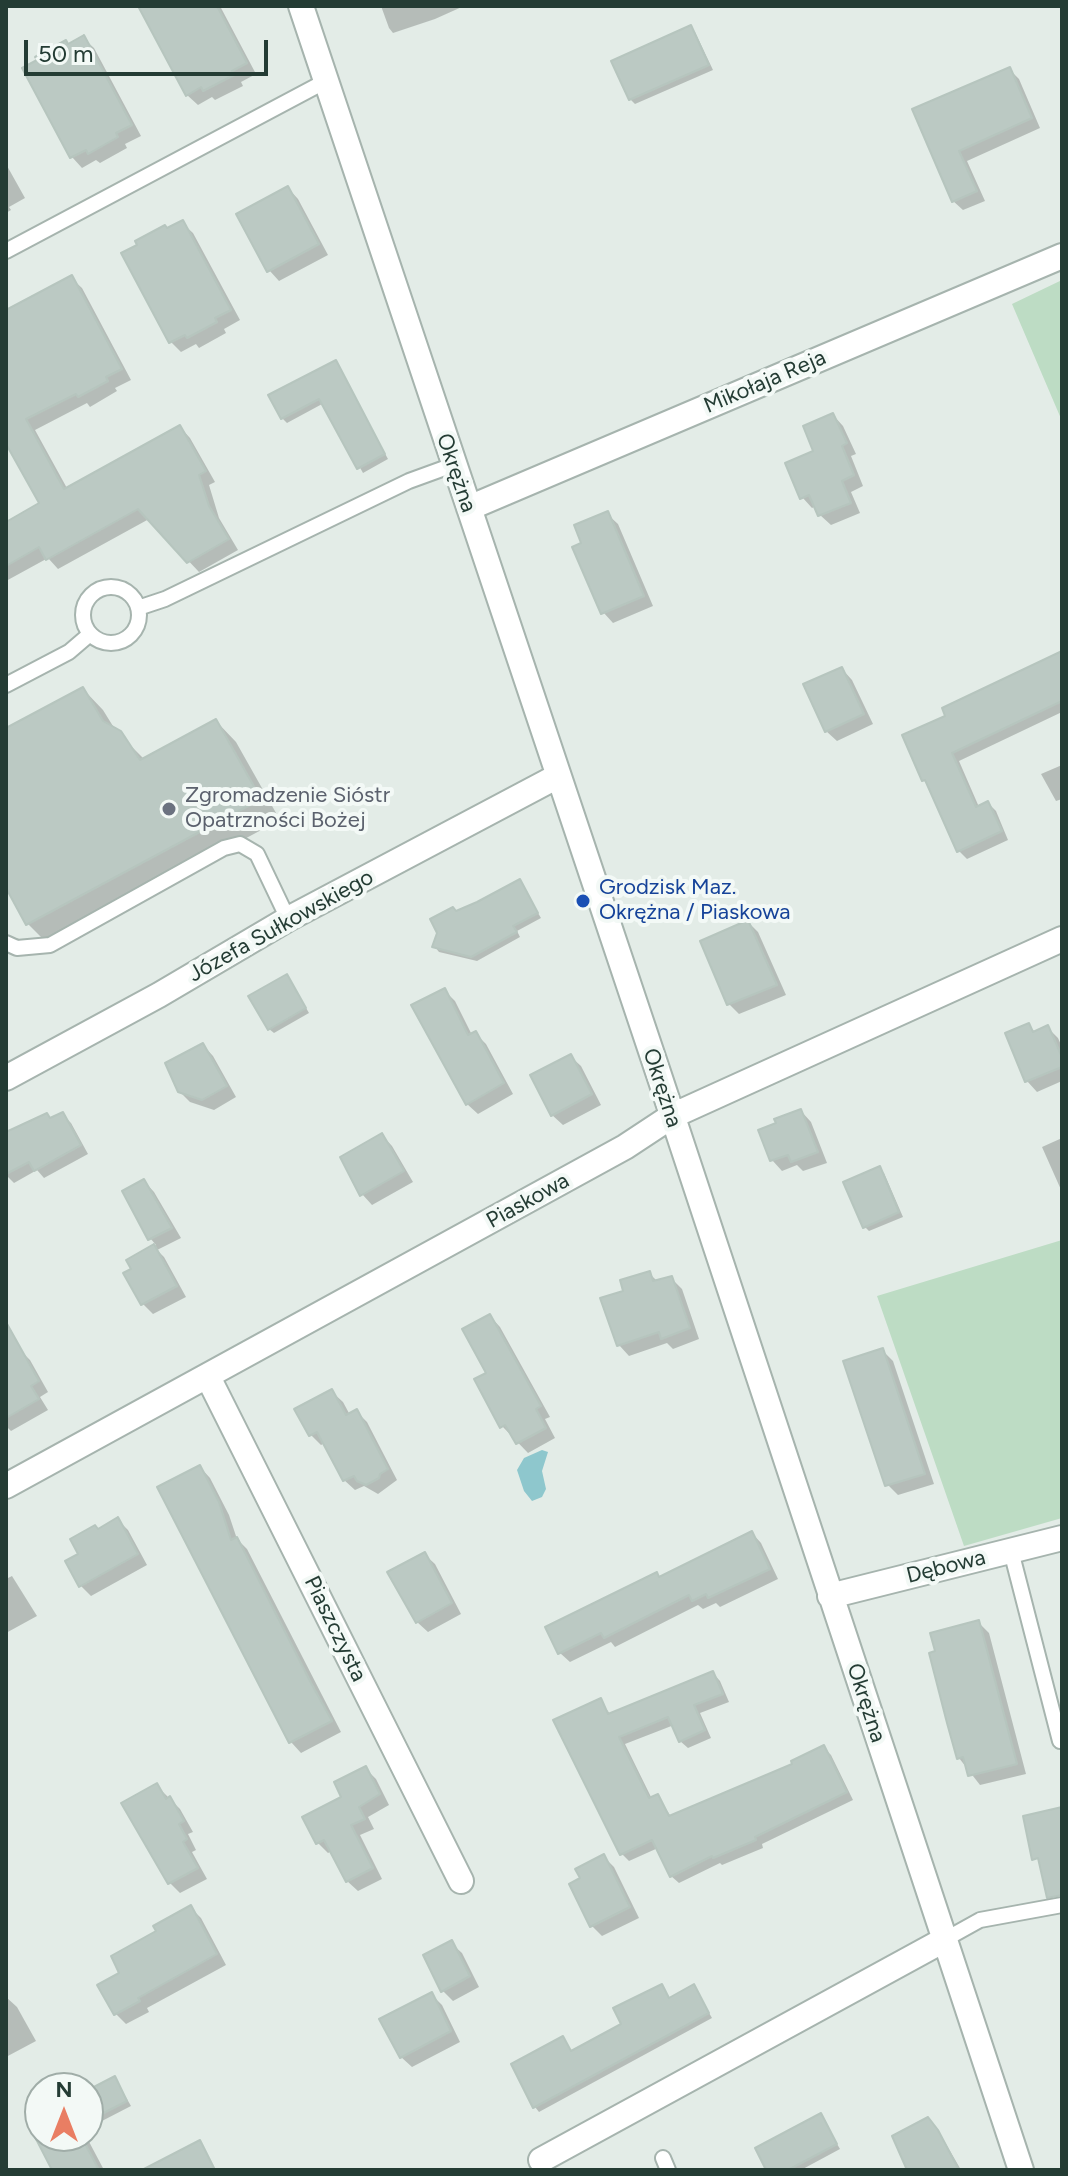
<!DOCTYPE html>
<meta charset="utf-8">
<style>
body{margin:0}
#map{position:relative;width:1068px;height:2176px;overflow:hidden;background:#e3ece7;font-family:Figtree,sans-serif}
canvas{display:block}
.frame{position:absolute;inset:0;border:8px solid #243c34;pointer-events:none}
.north{position:absolute;left:24px;top:2072px;width:80px;height:80px;box-sizing:border-box;background:#f3f9f6;border:2px solid #a0ada8;border-radius:50%;rotate:0deg;font-size:22px;font-weight:700;line-height:32px;text-align:center;color:#243c34}
.north::after{content:'';display:block;margin:auto;width:28px;height:36px;background:#e97e63;clip-path:polygon(50% 0,100% 100%,50% 72%,0 100%)}
.scale{position:absolute;left:24px;top:40px;width:244px;height:36px;box-sizing:border-box;border:4px solid #243c34;border-top:0;padding-left:10px;font-size:24px;line-height:28px;white-space:nowrap;color:#243c34;-webkit-text-stroke:6px #f3f9f6;paint-order:stroke}
</style>
<div id="map">
<canvas width="1068" height="2176"></canvas>
<div class="frame"></div>
<div class="north">N</div>
<div class="scale">50 m</div>
</div>
<script>
const c = document.querySelector('canvas').getContext('2d');
c.lineJoin = 'round';
function fillPath(path, color) {
  c.fillStyle = color;
  c.fill(path, 'evenodd');
}
function toPath(rows) {
  const path = new Path2D();
  for (const r of rows) {
    if (r.length === 3) {
      path.moveTo(r[0] + r[2], r[1]);
      path.arc(r[0], r[1], r[2], 0, 2 * Math.PI);
      continue;
    }
    path.moveTo(r[0], r[1]);
    for (let i = 2; i < r.length; i += 2) path.lineTo(r[i], r[i + 1]);
  }
  return path;
}
function trace(path, color, width, dash) {
  c.strokeStyle = color;
  c.lineWidth = width;
  c.lineCap = dash ? 'butt' : 'round';
  c.setLineDash(dash || []);
  c.stroke(path);
}
function drawText(font, color, halo, rows, align = 'center') {
  c.font = font + ' Figtree,sans-serif';
  c.lineWidth = 8;
  c.setLineDash([]);
  c.textBaseline = 'middle';
  c.strokeStyle = halo;
  c.fillStyle = color;
  for (const [text, x, y, turn = 0] of rows) {
    c.save();
    c.translate(x, y);
    c.rotate((+turn || 0) * Math.PI / 180);
    c.textAlign = isNaN(turn) ? turn : align;
    if (halo) c.strokeText(text, 0, 0);
    c.fillText(text, 0, 0);
    c.restore();
  }
}
fillPath(toPath([
 [1062,280,1062,421,1012,304],
 [1062,1240,1062,1518,964,1546,877,1296]
]), '#bddcc4');
fillPath(toPath([
 [542,1450,548,1452,542,1471,546,1489,542,1497,532,1501,524,1491,517,1470,524,1458]
]), '#8ec7cd');
fillPath(toPath([
 [142,6,220,6,256,74,241,82,243,86,215,100,212,97,198,105,187,95],
 [381,6,464,6,435,19,393,33,389,28],
 [690,27,695,32,713,70,635,104,630,99],
 [83,38,94,48,141,136,125,144,127,148,100,163,96,160,82,168,72,157,25,69],
 [1009,69,1019,79,1040,128,967,161,985,201,963,210,953,201,914,110],
 [6,164,25,198,9,207,11,210,6,213],
 [288,188,298,199,328,255,279,281,269,270],
 [182,223,193,233,240,320,224,329,226,333,199,348,196,344,181,352,171,342,139,246],
 [71,278,82,288,131,380,115,388,117,391,90,407,87,403,35,430,68,490,180,427,190,438,215,482,209,485,219,518,238,550,199,572,149,519,58,569,48,558,6,581,6,524,42,504,6,440,6,331],
 [335,362,388,459,363,473,324,403,287,423,282,418],
 [833,415,843,426,856,454,851,456,863,486,851,492,860,513,831,525,820,515,816,506,812,508,802,497,816,452],
 [607,514,618,524,653,606,613,623,603,612,584,544],
 [1062,654,1062,712,959,761,979,807,988,803,996,811,1008,840,967,859,959,851,930,786,924,780,948,717],
 [842,669,852,680,873,724,837,741,826,731],
 [83,689,103,710,116,731,145,760,216,721,236,742,280,820,48,944,27,923,6,883,6,781],
 [1062,765,1062,799,1056,801,1041,774],
 [519,882,541,918,517,931,520,937,477,961,439,952,435,947,457,913],
 [748,922,758,932,786,995,739,1014,729,1004],
 [291,982,309,1013,274,1033,269,1029],
 [444,990,455,1001,472,1035,475,1033,486,1044,513,1094,478,1114,467,1104],
 [1028,1025,1036,1033,1048,1028,1058,1038,1062,1047,1062,1081,1037,1092,1027,1081],
 [203,1045,213,1056,236,1097,214,1110,190,1102,179,1091],
 [570,1056,581,1066,601,1105,563,1125,552,1115],
 [801,1111,811,1122,827,1163,803,1171,797,1165,782,1171,772,1160],
 [62,1114,71,1123,88,1154,44,1178,37,1170,14,1183,6,1175,6,1135],
 [382,1135,392,1146,413,1182,372,1205,362,1194],
 [1062,1138,1062,1192,1042,1147],
 [879,1169,884,1173,903,1217,869,1231,864,1226],
 [144,1181,154,1192,181,1238,157,1250,164,1257,186,1297,153,1314,143,1304,128,1261,156,1245,150,1238],
 [650,1274,658,1282,671,1278,682,1289,699,1339,673,1349,667,1343,629,1356,619,1345,626,1292],
 [490,1316,500,1327,550,1417,545,1419,555,1438,528,1453,502,1426,488,1374],
 [20,1350,30,1360,48,1392,40,1397,48,1410,11,1431,6,1426,6,1357],
 [882,1350,893,1361,934,1484,898,1495,887,1484],
 [332,1392,343,1402,350,1415,357,1412,367,1422,397,1480,378,1494,364,1486,355,1490,344,1480,325,1443,321,1445,311,1435],
 [200,1467,210,1478,229,1515,237,1539,247,1549,341,1732,301,1753,291,1742,160,1488],
 [118,1520,128,1530,147,1565,91,1596,81,1586,81,1555,99,1531],
 [752,1533,761,1543,778,1579,720,1607,716,1603,703,1609,698,1605,615,1647,611,1642,570,1662,560,1653,656,1574,660,1578],
 [424,1554,435,1564,461,1614,428,1632,417,1622],
 [12,1576,37,1616,6,1633,6,1579],
 [978,1622,989,1633,1026,1774,980,1785,959,1758],
 [713,1673,720,1681,729,1702,700,1713,711,1738,688,1748,680,1741,674,1725,625,1744,652,1799,658,1797,672,1818,795,1765,823,1747,831,1755,853,1800,762,1844,763,1848,722,1865,720,1863,679,1883,671,1876,658,1848,629,1861,621,1853,600,1701,611,1715],
 [365,1768,376,1779,389,1805,368,1817,374,1829,360,1835,382,1879,358,1891,347,1881,332,1851,328,1853,317,1842,343,1797],
 [156,1785,180,1809,193,1832,188,1834,196,1850,192,1852,207,1879,180,1893,170,1883],
 [604,1857,614,1867,639,1918,602,1936,591,1925,583,1879],
 [191,1908,201,1918,226,1965,147,2008,149,2012,126,2024,116,2014,122,1974,158,1932],
 [451,1943,462,1953,479,1987,453,2001,442,1990],
 [661,1986,670,2000,694,1987,712,2018,539,2112,535,2107,563,2039,572,2053,624,2024],
 [431,1994,442,2005,460,2042,412,2067,401,2057],
 [6,1997,17,2007,36,2041,6,2057],
 [115,2078,131,2106,100,2122,88,2103,88,2093],
 [820,2115,840,2149,801,2170,768,2170],
 [928,2119,938,2130,961,2170,909,2170],
 [41,2136,86,2136,104,2170,54,2170]
]), '#0003');
const building = toPath([
 [138,6,217,6,247,63,232,71,234,75,203,91,201,87,186,96,138,6],
 [691,25,709,65,629,100,611,61,691,25],
 [84,35,132,125,116,133,118,137,88,154,86,150,70,158,22,68,37,60,35,57,66,40,68,44,84,35],
 [1010,67,1032,118,959,151,977,191,952,202,912,109,1010,67],
 [288,186,319,244,267,272,236,214,288,186],
 [183,220,231,310,215,318,217,322,187,338,185,335,169,343,121,253,137,245,135,241,165,225,167,228,183,220],
 [72,275,122,369,106,377,108,381,78,397,76,394,26,419,64,489,180,425,206,471,199,475,209,506,229,539,187,563,138,509,46,560,39,547,6,566,6,522,39,503,6,444,6,310,72,275],
 [336,360,385,454,357,469,319,399,281,419,268,395,336,360],
 [833,413,847,443,842,446,854,475,842,481,851,503,818,516,809,495,800,499,785,463,813,451,803,426,833,413],
 [608,511,644,596,601,614,572,547,581,543,574,525,608,511],
 [1062,651,1062,701,952,753,976,807,988,801,1002,831,957,852,925,780,922,781,902,735,945,716,942,708,1062,651],
 [842,667,864,714,825,732,803,684,842,667],
 [83,687,103,721,121,731,140,760,216,719,261,799,26,925,6,888,6,728,83,687],
 [520,879,538,913,513,926,517,932,471,957,432,947,437,933,430,919,453,907,456,911,477,902,520,879],
 [748,920,777,985,727,1005,700,941,748,920],
 [287,974,306,1008,268,1030,248,996,287,974],
 [445,988,468,1035,476,1031,504,1083,466,1105,411,1005,445,988],
 [1029,1023,1033,1032,1048,1025,1062,1057,1062,1067,1025,1082,1005,1033,1029,1023],
 [203,1043,227,1086,202,1100,178,1092,165,1063,203,1043],
 [571,1054,592,1094,551,1116,530,1075,571,1054],
 [801,1109,818,1152,791,1162,788,1155,770,1161,758,1130,776,1123,774,1119,801,1109],
 [63,1112,81,1145,34,1171,29,1162,6,1174,6,1132,47,1113,50,1118,63,1112],
 [382,1133,404,1171,360,1196,340,1157,382,1133],
 [880,1166,899,1212,863,1228,843,1182,880,1166],
 [144,1179,172,1228,148,1240,122,1191,144,1179],
 [154,1244,177,1286,141,1305,123,1273,131,1269,126,1260,154,1244],
 [650,1271,653,1281,672,1276,690,1328,661,1339,659,1332,617,1346,600,1298,623,1291,620,1280,650,1271],
 [490,1314,541,1406,536,1409,546,1428,516,1444,505,1425,500,1428,474,1379,486,1373,462,1329,490,1314],
 [6,1322,39,1381,31,1386,39,1399,6,1418,6,1322],
 [883,1348,925,1474,885,1486,843,1361,883,1348],
 [332,1389,346,1415,357,1409,388,1469,380,1474,379,1478,366,1485,357,1481,354,1476,343,1481,317,1432,309,1436,294,1409,332,1389],
 [200,1465,219,1502,231,1540,237,1537,311,1683,332,1721,289,1743,157,1487,200,1465],
 [118,1517,138,1554,79,1587,65,1561,78,1554,70,1539,95,1525,98,1529,118,1517],
 [752,1531,770,1569,708,1598,706,1594,692,1601,689,1595,604,1638,601,1633,558,1654,545,1627,657,1572,659,1577,752,1531],
 [425,1552,452,1603,416,1623,387,1572,425,1552],
 [979,1620,1017,1764,968,1776,963,1757,957,1759,947,1723,929,1653,935,1651,930,1633,979,1620],
 [713,1671,723,1694,694,1705,705,1730,679,1742,668,1717,619,1737,649,1798,658,1794,669,1816,792,1764,791,1761,824,1745,847,1792,755,1837,756,1840,713,1858,712,1856,670,1877,652,1840,620,1855,553,1720,601,1698,608,1714,713,1671],
 [366,1766,380,1794,359,1807,365,1819,351,1825,373,1868,346,1882,324,1840,316,1844,302,1817,341,1797,334,1782,366,1766],
 [157,1783,166,1799,170,1796,184,1821,179,1824,187,1839,183,1842,198,1868,168,1884,121,1803,157,1783],
 [1062,1807,1062,1895,1047,1898,1038,1858,1032,1860,1023,1816,1062,1807],
 [604,1854,630,1907,590,1927,569,1884,580,1878,575,1869,604,1854],
 [191,1905,217,1954,138,1998,140,2001,114,2015,97,1985,119,1973,111,1956,156,1931,153,1926,191,1905],
 [452,1940,470,1976,441,1992,423,1955,452,1940],
 [662,1984,669,1998,694,1984,709,2013,533,2108,511,2064,563,2036,571,2051,621,2024,613,2008,662,1984],
 [432,1992,451,2031,400,2058,379,2019,432,1992],
 [115,2076,127,2101,88,2121,88,2090,115,2076],
 [821,2113,837,2144,788,2170,766,2170,755,2148,821,2113],
 [928,2117,938,2130,959,2170,907,2170,892,2136,928,2117],
 [40,2134,81,2136,99,2170,52,2170,35,2137,40,2134],
 [200,2140,215,2170,142,2170,200,2140]
]);
fillPath(building, '#bbc9c3');
trace(building, '#b6c5be', 2);
const service = toPath([
 [6,251,326,81],
 [111,615,28],
 [138,608,165,599,409,481,453,465],
 [6,685,69,652,90,634],
 [6,943,17,948,50,945,224,848,240,844,257,854,288,919],
 [1011,1551,1060,1741],
 [944,1940,980,1920,1062,1905],
 [663,2158,668,2170]
]);
const minor = toPath([
 [301,6,660,1078,1021,2170],
 [469,508,1062,256],
 [6,1078,159,995,288,919,558,776],
 [208,1377,461,1881],
 [6,1486,625,1147,672,1116,1062,939],
 [830,1596,1062,1538],
 [541,2160,944,1940]
]);
trace(service, '#a6b4ae', 18);
trace(minor, '#a6b4ae', 28);
trace(service, '#fff', 14);
trace(minor, '#fff', 24);
for (const [x, y, r, color] of [
 [169,809,8,"#6b7280"],
 [583,901,8,"#1a4fb4"]
]) {
  const dot = new Path2D();
  dot.arc(x, y, r, 0, 2 * Math.PI);
  c.fillStyle = color;
  c.fill(dot);
  trace(dot, '#f3f9f6', 3);
}
drawText('22px', '#243c34', '#f3f9f6', [
 ["Mikołaja Reja",765,382,-23],
 ["Okrężna",456,473,71],
 ["Józefa Sułkowskiego",281,926,-29],
 ["Okrężna",662,1088,72],
 ["Piaskowa",528,1201,-29],
 ["Dębowa",946,1567,-14],
 ["Piaszczysta",335,1629,64],
 ["Okrężna",866,1703,72]
]);
drawText('22px', '#5b616d', '#f3f9f6', [
 ["Zgromadzenie Sióstr",185,796],
 ["Opatrzności Bożej",185,821]
], 'left');
drawText('22px', '#164399', '#f3f9f6', [
 ["Grodzisk Maz.",599,888],
 ["Okrężna / Piaskowa",599,913]
], 'left');
</script>
